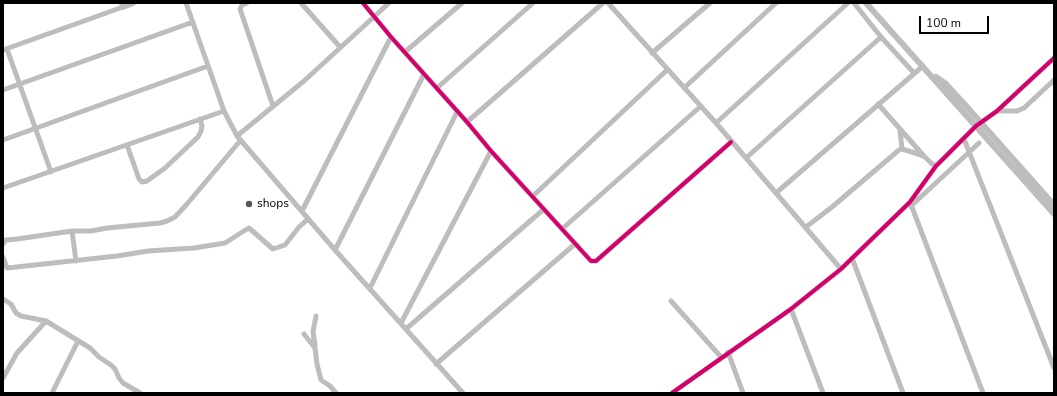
<!DOCTYPE html>
<style>
body{margin:0}
#map{position:relative;width:1057px;height:396px;overflow:hidden;background:#fff;font-family:"Nunito Sans",sans-serif}
canvas{display:block}
.frame{position:absolute;inset:0;border:4px solid #000;pointer-events:none}
.scale{position:absolute;left:919px;top:16px;width:70px;height:18px;box-sizing:border-box;border:2px solid #000;border-top:0;padding-left:5px;font-size:12px;line-height:14px;white-space:nowrap;color:#000;-webkit-text-stroke:3px #fff;paint-order:stroke}
</style>
<div id="map">
<canvas width="1057" height="396"></canvas>
<div class="frame"></div>
<div class="scale">100 m</div>
</div>
<script>
const c = document.querySelector('canvas').getContext('2d');
c.lineJoin = 'round';
function toPath(rows) {
  const path = new Path2D();
  for (const r of rows) {
    path.moveTo(r[0], r[1]);
    for (let i = 2; i < r.length; i += 2) path.lineTo(r[i], r[i + 1]);
  }
  return path;
}
function trace(path, color, width, dash) {
  c.strokeStyle = color;
  c.lineWidth = width;
  c.lineCap = dash ? 'butt' : 'round';
  c.setLineDash(dash || []);
  c.stroke(path);
}
function drawText(font, color, halo, rows, align = 'center') {
  c.font = font + ' "Nunito Sans",sans-serif';
  c.lineWidth = 3.5;
  c.setLineDash([]);
  c.textBaseline = 'middle';
  c.strokeStyle = halo;
  c.fillStyle = color;
  for (const [text, x, y, turn = 0] of rows) {
    c.save();
    c.translate(x, y);
    c.rotate((+turn || 0) * Math.PI / 180);
    c.textAlign = isNaN(turn) ? turn : align;
    if (halo) c.strokeText(text, 0, 0);
    c.fillText(text, 0, 0);
    c.restore();
  }
}
trace(toPath([
 [186,3,224,111,237,136,335,250,463,393],
 [247,3,242,5,240,9,273,106],
 [301,3,340,47],
 [363,3,391,37,467,122,491,151,591,261,596,261,731,142],
 [608,3,716,123,841,269],
 [854,3,881,37,914,73],
 [7,49,51,172],
 [3,50,123,7,121,3],
 [405,52,462,3],
 [652,53,710,3],
 [437,88,533,3],
 [684,88,776,3],
 [3,90,193,22],
 [878,104,923,155],
 [997,111,1017,111,1024,108,1054,80],
 [467,122,603,3],
 [716,123,848,3],
 [900,130,902,149],
 [237,136,304,81,389,3],
 [964,139,1054,368],
 [3,140,208,66],
 [127,145,139,179,142,182,147,181,165,168,198,137,201,131,202,126,200,119],
 [746,158,881,37],
 [3,188,224,111],
 [776,193,923,66],
 [533,196,667,70],
 [910,202,983,393],
 [911,206,979,143],
 [302,211,391,37],
 [806,227,832,207,899,150,902,149,918,154,925,157,931,163,936,166],
 [562,229,701,106],
 [72,231,76,261],
 [3,244,6,240,17,239,72,231,91,231,107,228,160,223,167,221,175,217,187,204,240,141],
 [335,250,424,74],
 [3,257,7,268,117,256,148,251,194,248,225,243,247,229,249,228,273,249,285,245,299,227,308,219],
 [852,258,903,393],
 [370,288,457,112],
 [3,299,11,304,16,313,21,316,46,321,90,348,99,357,111,365,115,369,119,378,123,383,140,393],
 [671,301,721,357],
 [791,309,823,393],
 [401,323,491,151],
 [406,329,544,209],
 [304,334,315,348,317,364,321,380,330,386,336,393],
 [315,345,313,332,316,316],
 [728,352,743,393],
 [436,364,575,244],
 [3,378,17,353,46,321],
 [52,393,78,341],
 [672,393,791,309,841,269,910,202,936,166,976,126,997,111,1054,58]
]), '#bdbdbd', 5);
trace(toPath([
 [866,3,1054,214],
 [123,7,133,3],
 [936,77,946,84,967,107,1054,205]
]), '#bdbdbd', 6);
trace(toPath([
 [363,3,391,37,467,122,491,151,591,261,596,261,731,142],
 [672,393,791,309,841,269,910,202,936,166,976,126,997,111,1054,58]
]), '#d6006c', 4);
for (const [x, y, r, color] of [
 [249,204,4,"#595959"]
]) {
  const dot = new Path2D();
  dot.arc(x, y, r, 0, 2 * Math.PI);
  c.fillStyle = color;
  c.fill(dot);
  trace(dot, '#fff', 1.5);
}
drawText('12px', '#000', '#fff', [
 ["shops",257,204]
], 'left');
</script>
